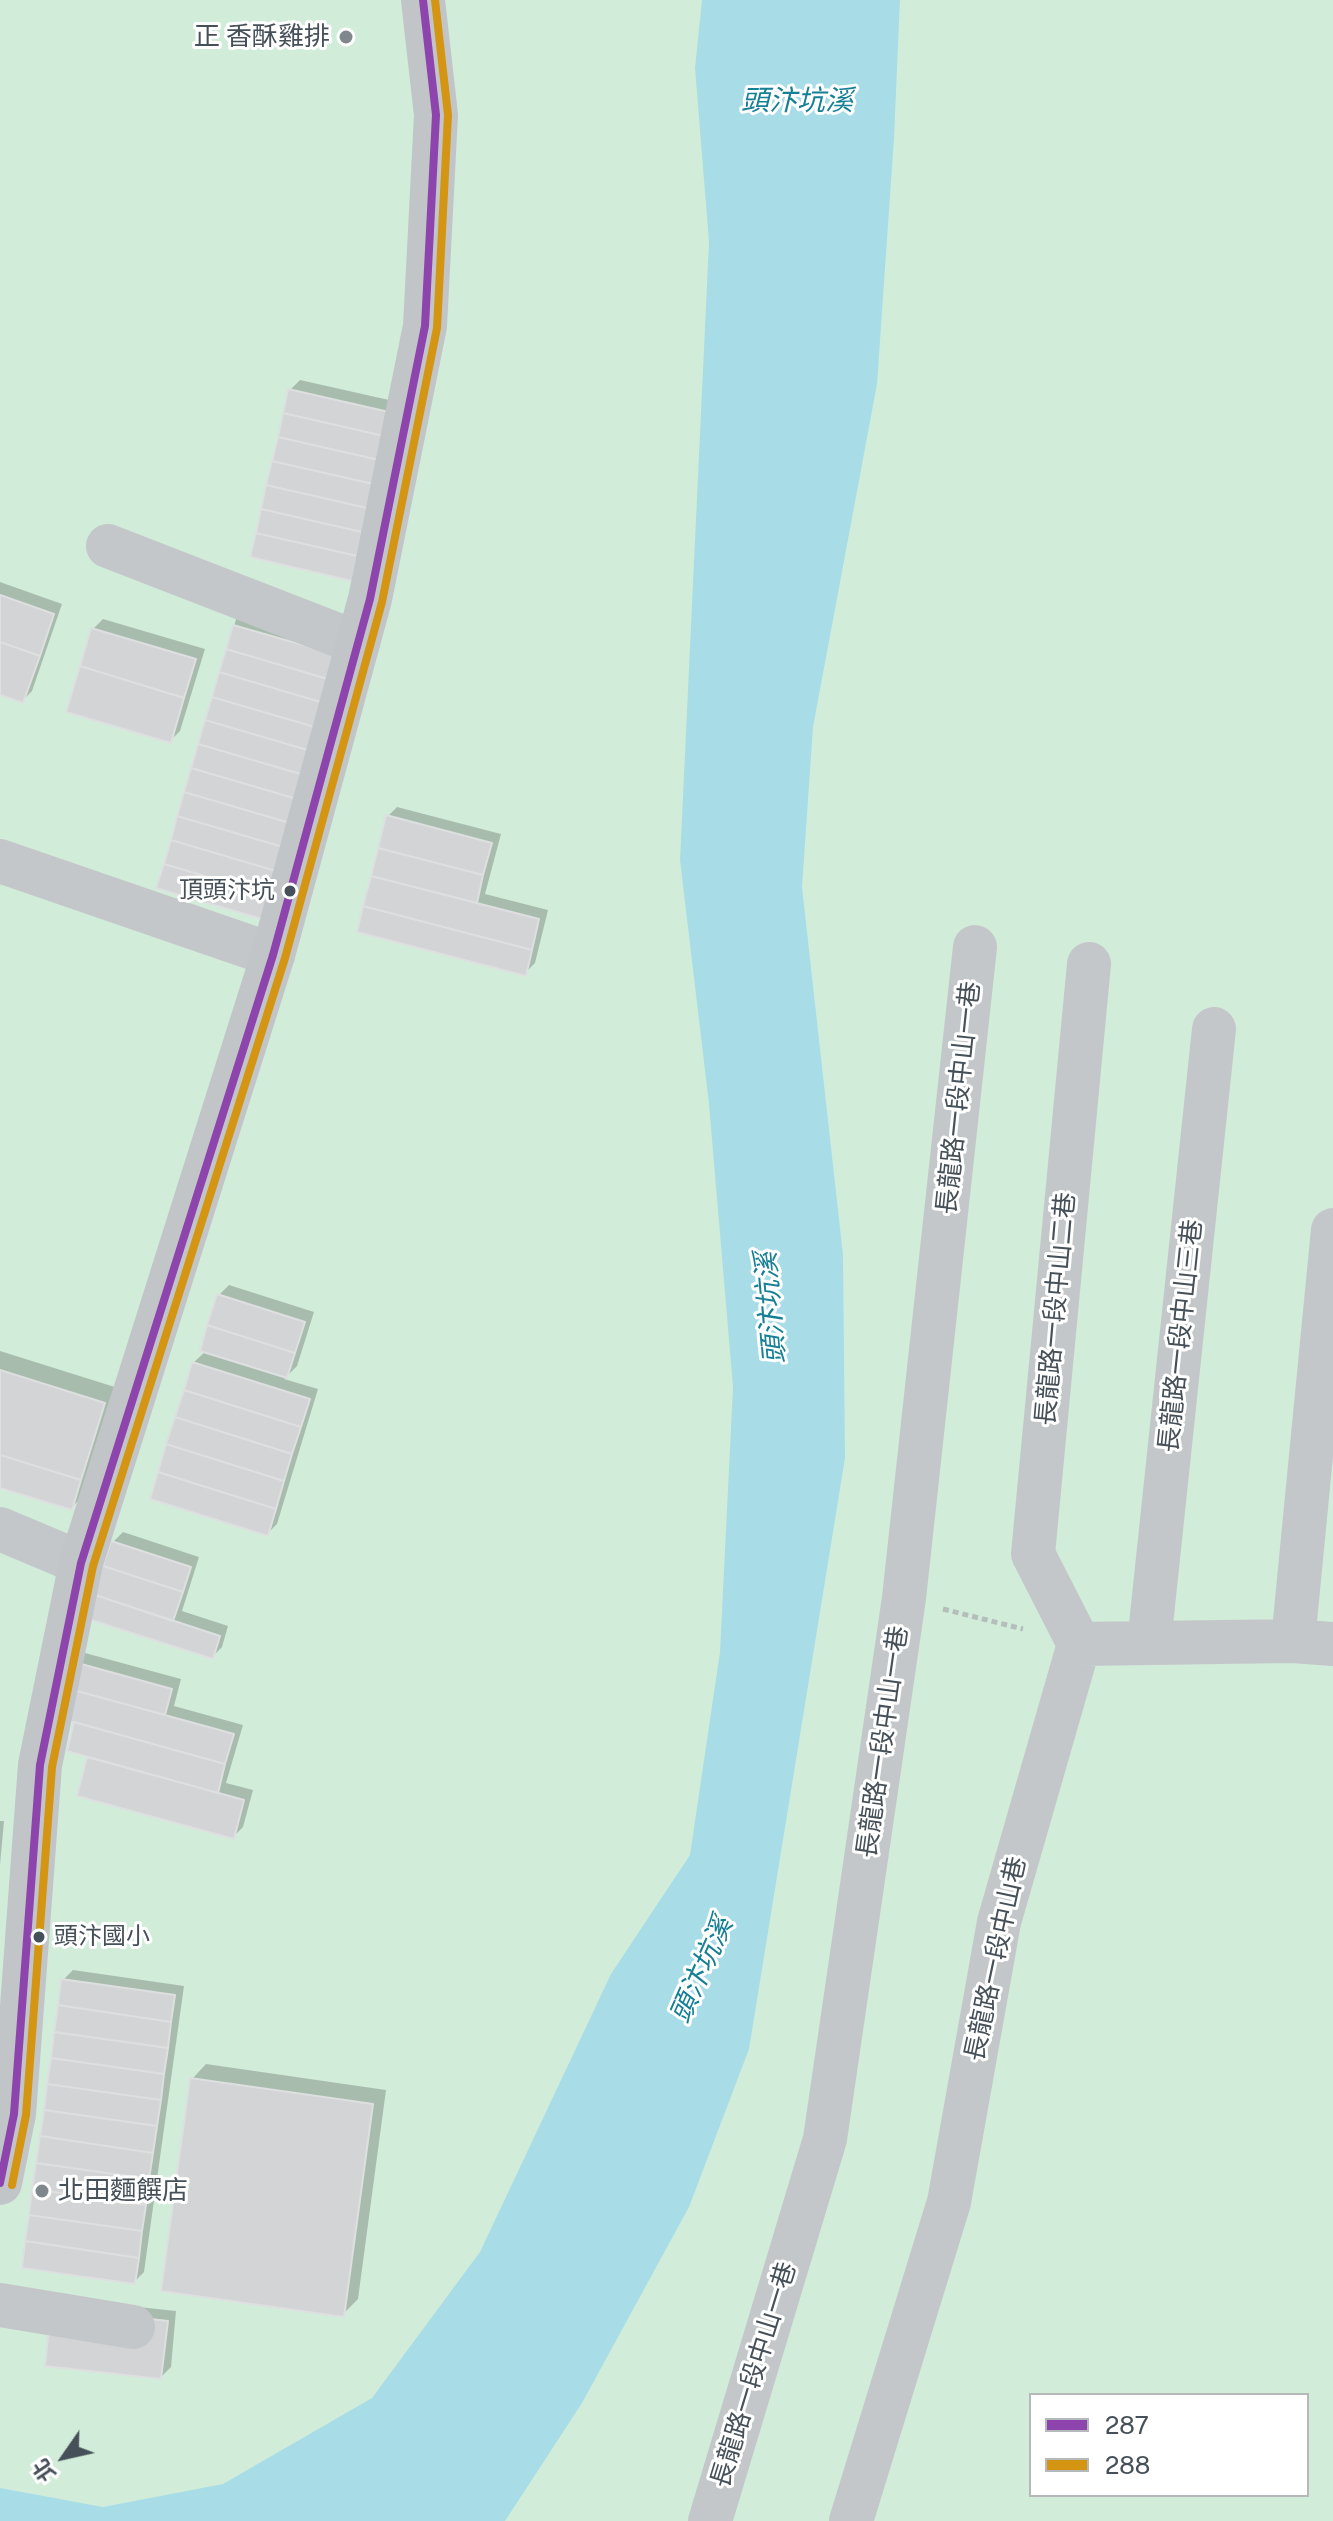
<!DOCTYPE html>
<meta charset="utf-8">
<style>
body{margin:0}
#map{position:relative;width:1333px;height:2521px;overflow:hidden;background:#ededed;font-family:"Public Sans","Noto Sans TC",sans-serif}
canvas{display:block}
.legend{position:absolute;left:1029px;top:2393px;width:280px;height:104px;box-sizing:border-box;background:#fff;border:2px solid #b5b9bc;margin:0;padding:10px 14px;list-style:none;font-size:24px;color:#455058}
.legend li{display:flex;align-items:center;gap:16px;height:40px}
.legend b{width:40px;border:2px solid #b5b9bc}
.north{position:absolute;left:24px;top:2417px;width:80px;height:80px;-webkit-text-stroke:6px #fff;paint-order:stroke;rotate:236deg;font-size:22px;font-weight:700;line-height:32px;text-align:center;color:#455058}
.north::after{content:'';display:block;margin:auto;width:28px;height:36px;background:#455058;clip-path:polygon(50% 0,100% 100%,50% 72%,0 100%)}
</style>
<div id="map">
<canvas width="1333" height="2521"></canvas>
<ul class="legend">
<li><b style="height:10px;background:#8e44ad"></b>287</li>
<li><b style="height:10px;background:#d39512"></b>288</li>
</ul>
<div class="north">北</div>
</div>
<script>
const c = document.querySelector('canvas').getContext('2d');
c.lineJoin = 'round';
function fillPath(path, color) {
  c.fillStyle = color;
  c.fill(path, 'evenodd');
}
function toPath(rows) {
  const path = new Path2D();
  for (const r of rows) {
    path.moveTo(r[0], r[1]);
    for (let i = 2; i < r.length; i += 2) path.lineTo(r[i], r[i + 1]);
  }
  return path;
}
function trace(path, color, width, dash) {
  c.strokeStyle = color;
  c.lineWidth = width;
  c.lineCap = dash ? 'butt' : 'round';
  c.setLineDash(dash || []);
  c.stroke(path);
}
function drawText(font, color, halo, rows, align = 'center') {
  c.font = font + ' "Public Sans","Noto Sans TC",sans-serif';
  c.lineWidth = 6;
  c.setLineDash([]);
  c.textBaseline = 'middle';
  c.strokeStyle = halo;
  c.fillStyle = color;
  for (const [text, x, y, turn = 0] of rows) {
    c.save();
    c.translate(x, y);
    c.rotate((+turn || 0) * Math.PI / 180);
    c.textAlign = isNaN(turn) ? turn : align;
    if (halo) c.strokeText(text, 0, 0);
    c.fillText(text, 0, 0);
    c.restore();
  }
}
fillPath(toPath([
 [0,0,1333,0,1333,2521,0,2521],
 [1031,2395,1307,2395,1307,2495,1031,2495]
]), '#d2ecda');
fillPath(toPath([
 [702,0,900,0,894,138,877,384,813,727,802,887,843,1255,845,1458,749,2049,689,2207,582,2403,505,2521,0,2521,0,2488,103,2507,223,2484,372,2398,480,2252,611,1974,690,1855,720,1652,733,1387,709,1104,680,860,709,242,695,68]
]), '#a8dde7');
fillPath(toPath([
 [300,380,398,402,361,568,290,390],
 [0,582,62,604,32,691,23,700,0,692],
 [241,602,353,622,159,886],
 [103,619,205,649,180,731,170,741,93,629],
 [397,807,501,834,485,894,548,910,535,963,525,973,359,930,388,816],
 [229,1285,314,1312,297,1366,284,1379,318,1389,277,1524,267,1534,193,1363,206,1351,219,1295],
 [0,1351,118,1388,81,1498,71,1508,0,1486],
 [123,1532,199,1557,182,1611,228,1626,222,1647,212,1657,87,1616,113,1542],
 [85,1653,181,1679,174,1706,243,1725,226,1783,253,1790,243,1827,233,1837,79,1794,90,1755,77,1721,75,1663],
 [0,1821,4,1821,0,1865],
 [73,1970,184,1986,144,2272,134,2282,63,1980],
 [206,2064,386,2090,358,2299,343,2314,192,2079],
 [63,2299,176,2311,171,2367,161,2377]
]), '#0003');
const building = toPath([
 [288,389,389,412,384,436,283,413,288,389],
 [283,413,384,436,379,460,278,437,283,413],
 [278,437,379,460,373,484,272,461,278,437],
 [272,461,373,484,367,508,266,485,272,461],
 [266,485,367,508,362,532,261,509,266,485],
 [261,509,362,532,357,556,256,533,261,509],
 [256,533,357,556,352,581,250,557,256,533],
 [0,595,54,614,40,656,0,642,0,595],
 [233,625,338,655,331,680,226,649,233,625],
 [91,628,196,659,184,698,80,666,91,628],
 [0,642,40,656,23,703,0,695,0,642],
 [226,649,331,680,324,703,219,672,226,649],
 [80,666,184,698,171,743,66,712,80,666],
 [219,672,324,703,318,728,212,697,219,672],
 [212,697,318,728,311,751,205,720,212,697],
 [205,720,311,751,304,775,198,744,205,720],
 [198,744,304,775,297,799,191,768,198,744],
 [191,768,297,799,290,823,184,792,191,768],
 [184,792,290,823,283,847,177,816,184,792],
 [386,815,492,843,483,875,378,848,386,815],
 [177,816,283,847,276,871,171,840,177,816],
 [171,840,276,871,269,895,164,864,171,840],
 [378,848,483,875,477,903,371,876,378,848],
 [164,864,269,895,262,919,156,888,164,864],
 [371,876,539,919,532,950,363,906,371,876],
 [363,906,532,950,526,976,357,932,363,906],
 [217,1294,305,1322,295,1353,207,1325,217,1294],
 [207,1325,295,1353,287,1378,200,1351,207,1325],
 [192,1362,310,1399,301,1427,184,1390,192,1362],
 [0,1370,105,1403,81,1480,0,1455,0,1370],
 [184,1390,301,1427,292,1454,175,1417,184,1390],
 [175,1417,292,1454,284,1481,166,1444,175,1417],
 [166,1444,284,1481,276,1509,158,1472,166,1444],
 [0,1455,81,1480,72,1510,0,1488,0,1455],
 [158,1472,276,1509,268,1536,150,1499,158,1472],
 [111,1541,191,1567,183,1592,103,1566,111,1541],
 [97,1564,183,1592,173,1621,92,1594,97,1564],
 [92,1594,220,1636,213,1659,85,1618,92,1594],
 [74,1662,172,1689,165,1715,66,1688,74,1662],
 [66,1688,234,1734,225,1764,59,1718,66,1688],
 [74,1722,225,1764,218,1793,67,1751,74,1722],
 [87,1757,244,1800,234,1839,77,1796,87,1757],
 [61,1979,175,1995,171,2022,58,2005,61,1979],
 [58,2005,171,2022,168,2048,54,2032,58,2005],
 [54,2032,168,2048,164,2074,51,2058,54,2032],
 [51,2058,164,2074,161,2100,47,2084,51,2058],
 [190,2078,373,2104,344,2317,161,2291,190,2078],
 [47,2084,161,2100,157,2126,44,2110,47,2084],
 [44,2110,157,2126,153,2153,40,2136,44,2110],
 [40,2136,153,2153,149,2179,36,2163,40,2136],
 [36,2163,149,2179,146,2205,32,2189,36,2163],
 [32,2189,146,2205,142,2231,29,2215,32,2189],
 [29,2215,142,2231,139,2258,25,2241,29,2215],
 [25,2241,139,2258,135,2284,22,2268,25,2241],
 [51,2308,168,2321,161,2379,45,2366,51,2308]
]);
fillPath(building, '#d3d4d5');
trace(building, '#dedfe0', 2);
trace(toPath([
 [943,1609,1023,1629]
]), '#b4bfbb', 5, [6, 4]);
trace(toPath([
 [108,546,358,643],
 [0,861,273,955],
 [0,1529,81,1563],
 [1293,1641,1333,1230],
 [1149,1643,1214,1029],
 [1079,1644,1033,1554,1089,964],
 [0,2305,133,2327],
 [710,2521,825,2139,904,1598,975,947],
 [851,2521,949,2202,999,1922,1079,1644,1293,1641,1333,1644]
]), '#c4c7c9', 44);
trace(toPath([
 [0,2183,14,2114,40,1765,81,1563,273,955,370,599,425,326,436,115,423,0]
]), '#c2c5c8', 44);
trace(toPath([
 [0,2183,14,2114,40,1765,81,1563,273,955,370,599,425,326,436,115,423,0]
]), '#8e44ad', 8);
trace(toPath([
 [12,2185,26,2115,52,1767,93,1566,285,958,382,602,437,328,448,115,435,0]
]), '#d39512', 8);
for (const [x, y, r, color] of [
 [346,37,8,"#80878c"],
 [290,891,7,"#455058"],
 [39,1937,7,"#455058"],
 [42,2191,8,"#80878c"]
]) {
  const dot = new Path2D();
  dot.arc(x, y, r, 0, 2 * Math.PI);
  c.fillStyle = color;
  c.fill(dot);
  trace(dot, '#fff', 3);
}
drawText('24px', '#455058', '#fff', [
 ["頂頭汴坑",275,891],
 ["頭汴國小",54,1937,"left"]
], 'right');
drawText('26px', '#455058', '#fff', [
 ["正 香酥雞排",330,37],
 ["北田麵饌店",58,2191,"left"]
], 'right');
drawText('26px', '#455058', '#fff', [
 ["長龍路一段中山一巷",959,1098,-84],
 ["長龍路一段中山二巷",1056,1309,-85],
 ["長龍路一段中山三巷",1181,1336,-84],
 ["長龍路一段中山一巷",883,1742,-82],
 ["長龍路一段中山巷",996,1959,-78],
 ["長龍路一段中山一巷",754,2375,-73]
]);
drawText('italic 28px', '#157f94', '#fff', [
 ["頭汴坑溪",797,101],
 ["頭汴坑溪",771,1308,-95],
 ["頭汴坑溪",702,1970,-66]
]);
</script>
